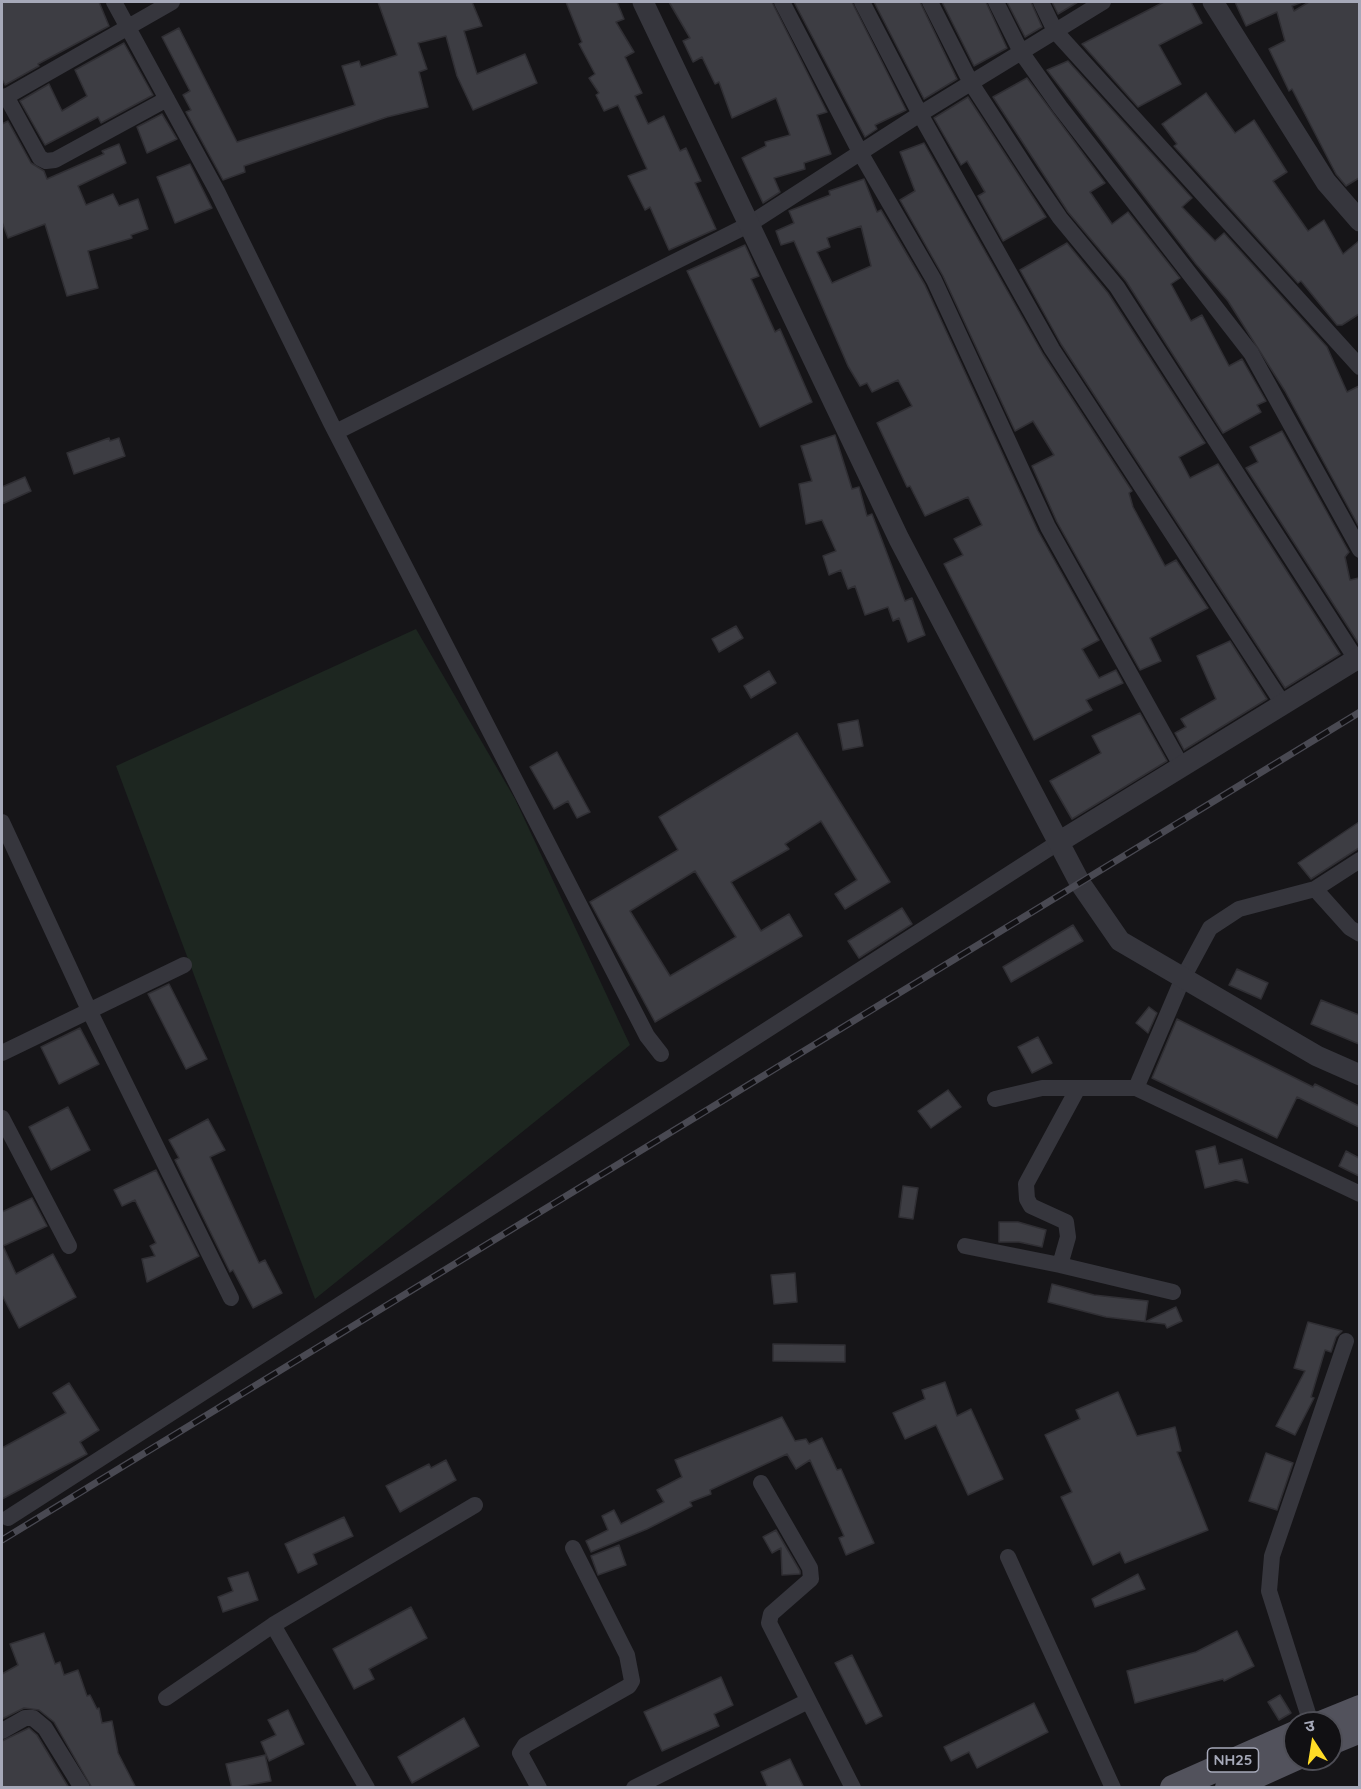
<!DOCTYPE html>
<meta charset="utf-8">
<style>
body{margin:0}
#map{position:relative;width:1361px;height:1789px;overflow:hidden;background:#161518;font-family:Quicksand,"Noto Sans Devanagari",sans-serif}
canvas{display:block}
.frame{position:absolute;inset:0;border:3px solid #a6a9b9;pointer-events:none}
.north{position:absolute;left:1283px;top:1711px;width:60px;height:60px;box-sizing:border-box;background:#111013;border:2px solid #4d4d55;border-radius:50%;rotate:348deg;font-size:16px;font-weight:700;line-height:24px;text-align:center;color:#a6a9b9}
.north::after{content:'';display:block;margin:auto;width:21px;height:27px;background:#ffdc26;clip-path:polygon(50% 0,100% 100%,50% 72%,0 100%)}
</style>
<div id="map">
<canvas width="1361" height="1789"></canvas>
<div class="frame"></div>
<div class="north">उ</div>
</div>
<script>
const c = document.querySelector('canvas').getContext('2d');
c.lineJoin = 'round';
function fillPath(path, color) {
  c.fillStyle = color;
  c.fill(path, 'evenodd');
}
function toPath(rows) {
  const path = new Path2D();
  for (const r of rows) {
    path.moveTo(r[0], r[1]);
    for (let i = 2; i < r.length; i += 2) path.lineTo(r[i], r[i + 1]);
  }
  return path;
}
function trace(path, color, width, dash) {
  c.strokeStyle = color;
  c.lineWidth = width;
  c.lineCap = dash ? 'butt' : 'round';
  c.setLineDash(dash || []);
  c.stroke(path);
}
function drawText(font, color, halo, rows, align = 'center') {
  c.font = font + ' Quicksand,sans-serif';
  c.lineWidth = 4.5;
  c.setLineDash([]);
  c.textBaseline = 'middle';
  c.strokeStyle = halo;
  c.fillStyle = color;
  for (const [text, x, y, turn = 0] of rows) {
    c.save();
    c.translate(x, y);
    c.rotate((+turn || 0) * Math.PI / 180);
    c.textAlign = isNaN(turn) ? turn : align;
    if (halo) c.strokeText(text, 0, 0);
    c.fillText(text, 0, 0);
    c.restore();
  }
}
fillPath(toPath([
 [416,629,515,799,630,1045,315,1299,116,766]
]), '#1d2620');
const building = toPath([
 [2,2,99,2,109,26,38,64,39,66,5,85,2,79,2,2],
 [378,2,472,2,482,26,464,31,477,74,525,54,537,83,473,110,457,76,446,36,418,43,427,69,419,72,428,107,387,117,244,166,245,172,223,180,186,112,191,110,183,95,190,91,162,37,179,28,237,142,355,105,342,66,359,61,361,67,397,55,378,2],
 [566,2,617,2,624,19,616,22,634,52,625,57,642,93,635,96,648,124,664,116,680,151,686,148,701,181,695,183,716,229,669,250,650,207,645,210,628,176,647,169,618,105,604,111,596,95,599,93,589,78,595,74,579,44,582,42,566,2],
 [669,2,772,2,827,112,817,115,831,154,804,163,805,169,774,178,780,192,763,203,742,158,766,146,765,142,790,135,776,98,732,118,719,82,715,84,702,57,693,62,683,41,690,38,669,2],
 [794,2,852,2,906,110,875,125,877,129,865,137,794,2],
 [874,2,920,2,957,79,924,99,874,2],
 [942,2,986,2,1007,48,974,66,942,2],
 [1007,2,1031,2,1042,27,1025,37,1007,2],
 [1052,2,1078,2,1058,14,1052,2],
 [1164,2,1191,2,1202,23,1159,45,1181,84,1138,107,1082,44,1164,2],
 [1235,2,1302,2,1292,6,1294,11,1309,2,1359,2,1359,178,1346,186,1336,174,1292,89,1289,91,1269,49,1285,41,1277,12,1246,26,1235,2],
 [124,43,153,95,101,123,98,117,45,145,20,101,49,84,62,111,87,96,75,70,124,43],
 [1068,61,1192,198,1182,207,1215,241,1224,233,1327,347,1347,392,1359,386,1359,527,1285,391,1228,301,1196,264,1047,70,1068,61],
 [1027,78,1105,183,1090,192,1112,224,1128,212,1180,278,1171,284,1191,321,1202,315,1229,366,1242,359,1266,401,1257,405,1261,412,1223,433,1126,281,1068,212,993,97,1027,78],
 [1206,93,1235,133,1254,120,1287,172,1273,181,1308,231,1324,220,1343,254,1359,241,1359,314,1342,325,1337,325,1301,281,1298,283,1174,146,1177,144,1162,124,1206,93],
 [968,97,1046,217,1003,241,978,196,985,192,967,161,961,165,934,118,968,97],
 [162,114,177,139,147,153,137,127,162,114],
 [8,121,31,163,44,171,47,179,104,154,102,151,119,144,126,163,78,186,86,205,113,194,119,206,138,199,148,229,131,235,132,238,88,251,98,288,67,296,45,224,8,238,2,222,2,124,8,121],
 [924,143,1043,354,1132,491,1129,493,1133,507,1165,566,1176,560,1208,608,1150,638,1161,661,1140,670,1057,522,1032,466,1054,455,1033,421,1015,431,943,276,900,200,915,191,900,152,924,143],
 [190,164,212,208,175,223,157,177,190,164],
 [864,179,877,212,881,210,925,285,1038,531,1099,640,1082,649,1099,678,1116,670,1123,683,1086,700,1092,710,1034,740,944,564,963,555,954,539,982,525,968,497,925,516,910,486,907,487,877,423,912,406,898,380,872,392,867,383,860,386,848,366,794,241,781,245,776,231,794,223,789,211,830,195,829,191,864,179],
 [861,226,871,266,832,283,817,252,830,247,827,238,861,226],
 [1067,243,1108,293,1205,443,1179,457,1190,478,1218,464,1340,654,1285,688,1061,344,1020,270,1067,243],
 [745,245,759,276,751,279,775,332,780,329,812,402,760,427,687,271,745,245],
 [1282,431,1349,552,1345,557,1350,580,1359,578,1359,644,1246,468,1258,462,1250,447,1282,431],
 [835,435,852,489,859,487,867,516,872,514,905,601,912,598,925,635,908,642,899,618,893,621,888,607,865,615,855,586,848,589,841,570,829,575,823,556,836,551,822,520,806,524,799,484,812,481,801,446,835,435],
 [109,438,110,441,119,438,125,456,74,474,67,453,109,438],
 [25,477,31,491,2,504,2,487,25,477],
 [736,626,743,638,719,652,712,639,736,626],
 [1230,641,1267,699,1184,750,1175,733,1186,727,1181,719,1216,699,1197,656,1230,641],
 [769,671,776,683,751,698,744,686,769,671],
 [1140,713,1167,761,1072,819,1050,781,1101,753,1092,736,1140,713],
 [858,720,863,746,843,750,838,724,858,720],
 [797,733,890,882,845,909,835,894,857,880,821,821,785,844,789,849,731,882,761,931,789,914,802,936,655,1022,590,902,678,850,659,817,797,733],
 [695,871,736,937,670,976,630,911,695,871],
 [557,752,590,812,577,818,568,801,554,809,530,767,557,752],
 [1359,822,1359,848,1311,879,1298,863,1359,822],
 [902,908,912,924,859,958,848,941,902,908],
 [1073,925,1083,941,1011,982,1003,967,1073,925],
 [1237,969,1268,983,1261,999,1229,985,1237,969],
 [169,984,207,1059,186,1069,148,994,169,984],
 [1321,1000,1359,1015,1359,1044,1311,1024,1321,1000],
 [1149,1007,1157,1013,1148,1033,1136,1023,1149,1007],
 [1177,1019,1313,1087,1315,1084,1359,1106,1359,1127,1297,1097,1277,1138,1152,1078,1177,1019],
 [80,1028,99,1064,59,1084,41,1047,80,1028],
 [1038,1037,1052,1063,1032,1073,1018,1047,1038,1037],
 [948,1090,961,1107,931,1128,918,1111,948,1090],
 [68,1107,90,1150,51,1170,29,1127,68,1107],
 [208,1119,225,1150,210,1157,259,1263,265,1260,282,1293,253,1308,233,1270,230,1272,175,1160,179,1158,169,1140,208,1119],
 [1215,1146,1219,1164,1242,1159,1248,1183,1236,1180,1205,1188,1196,1151,1215,1146],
 [1346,1151,1359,1158,1359,1176,1339,1166,1346,1151],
 [156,1170,199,1256,147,1282,142,1259,155,1256,150,1246,156,1243,135,1200,122,1206,114,1190,156,1170],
 [903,1186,918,1188,913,1219,899,1217,903,1186],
 [32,1198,47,1226,3,1246,16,1274,53,1254,76,1297,19,1328,2,1295,2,1212,32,1198],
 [999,1222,1018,1222,1046,1230,1042,1247,1019,1242,999,1242,999,1222],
 [795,1273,797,1302,774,1304,771,1275,795,1273],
 [1052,1284,1094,1295,1148,1301,1145,1322,1176,1307,1182,1321,1167,1328,1165,1324,1106,1317,1048,1302,1052,1284],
 [1308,1322,1342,1331,1336,1337,1331,1352,1325,1350,1311,1397,1314,1398,1295,1435,1276,1426,1305,1371,1294,1368,1308,1322],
 [773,1344,845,1345,845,1362,773,1361,773,1344],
 [945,1382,957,1416,971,1409,1003,1479,968,1495,936,1425,905,1439,893,1413,925,1399,922,1390,945,1382],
 [69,1383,99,1430,80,1442,87,1454,2,1499,2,1448,66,1413,53,1393,69,1383],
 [1118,1392,1137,1436,1175,1427,1181,1451,1177,1452,1208,1530,1125,1563,1120,1552,1093,1565,1061,1497,1072,1492,1045,1435,1080,1419,1076,1410,1118,1392],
 [782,1417,795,1441,806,1439,809,1444,822,1438,837,1470,841,1469,874,1543,846,1555,839,1538,844,1536,810,1460,796,1469,787,1454,710,1490,711,1494,690,1502,692,1506,647,1529,591,1552,586,1541,608,1530,602,1516,614,1510,621,1524,664,1502,657,1490,682,1477,675,1460,782,1417],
 [1266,1453,1293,1463,1277,1510,1249,1501,1266,1453],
 [446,1460,456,1480,400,1512,386,1486,429,1464,431,1468,446,1460],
 [344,1517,353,1536,313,1554,317,1564,298,1573,285,1544,344,1517],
 [776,1530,800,1571,800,1574,782,1575,781,1548,772,1553,763,1537,776,1530],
 [619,1545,626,1565,598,1575,591,1556,619,1545],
 [248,1572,258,1600,223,1612,218,1597,233,1591,228,1578,248,1572],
 [1138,1574,1145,1589,1095,1607,1092,1599,1138,1574],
 [411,1607,427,1638,369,1669,374,1679,354,1689,333,1649,411,1607],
 [1237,1631,1254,1666,1224,1681,1223,1679,1135,1703,1127,1671,1196,1652,1237,1631],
 [44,1633,55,1664,60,1662,64,1675,78,1670,87,1696,90,1695,97,1709,99,1708,102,1723,112,1721,118,1753,136,1788,92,1788,54,1722,39,1710,24,1708,2,1719,2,1674,18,1665,10,1644,44,1633],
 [852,1655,882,1716,866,1724,835,1663,852,1655],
 [721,1677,733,1705,714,1714,719,1726,662,1751,644,1712,721,1677],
 [1280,1695,1291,1713,1279,1720,1268,1702,1280,1695],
 [1034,1703,1048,1732,977,1768,969,1752,951,1761,944,1747,1034,1703],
 [288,1710,304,1744,269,1761,261,1742,276,1735,268,1720,288,1710],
 [464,1718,479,1746,412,1783,398,1757,464,1718],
 [29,1728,37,1735,69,1788,2,1788,2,1741,29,1728],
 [265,1755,271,1781,232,1788,226,1764,265,1755],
 [790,1759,804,1788,768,1788,761,1772,790,1759]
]);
fillPath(building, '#3d3d43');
trace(building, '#302f34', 1.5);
trace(toPath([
 [114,2,217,191,331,423,647,1036,661,1054],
 [782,2,861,154,934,280,1048,527,1182,767],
 [862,2,920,114,1052,349,1283,704],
 [930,2,971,83,1032,177,1060,218,1117,287,1356,659],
 [996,2,1021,52,1060,107,1251,353,1360,550],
 [1041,2,1055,31,1360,367],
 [6,96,40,158,46,161,55,160,167,99],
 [2,99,172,2],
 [336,432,748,225,920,114,1103,2],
 [2,822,89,1010,231,1298],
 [1360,860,1315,889,1239,909,1210,928,1183,978,1136,1088,1360,1194],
 [1315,889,1350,928,1360,934],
 [2,1053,184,965],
 [1078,1088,1026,1184,1027,1199,1031,1206,1066,1222,1068,1237,1060,1265,1173,1292],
 [995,1099,1042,1088,1136,1088],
 [2,1118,69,1246],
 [965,1246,1060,1265],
 [761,1483,810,1568,811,1579,771,1614,769,1623,853,1788],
 [8,1518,1059,842],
 [1008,1557,1113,1788],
 [273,1625,367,1788],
 [166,1698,273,1625,475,1505],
 [1311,1723,1269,1591,1272,1556,1346,1341],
 [2,1731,25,1718,33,1718,45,1728,82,1788],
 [539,1788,520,1753,525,1745,629,1686,632,1681,627,1655,573,1548],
 [634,1788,808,1701]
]), '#36363d', 16);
trace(toPath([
 [643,2,899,539,1080,883,1120,941,1317,1056,1360,1075],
 [1213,2,1326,182,1360,221],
 [1059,842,1360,657]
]), '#36363d', 21);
trace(toPath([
 [1323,1723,1360,1708],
 [1331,1742,1360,1730],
 [1173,1788,1295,1734],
 [1228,1788,1295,1758]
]), '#52525c', 26);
const rail = toPath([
 [2,1540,1360,712]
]);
trace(rail, '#494952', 7);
trace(rail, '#111013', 4.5, [14]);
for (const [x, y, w] of [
 [1233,1760,51]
]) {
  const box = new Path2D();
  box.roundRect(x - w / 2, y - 12, w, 24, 4.5);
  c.fillStyle = '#111013';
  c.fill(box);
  trace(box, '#a6a9b9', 1.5);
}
drawText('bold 15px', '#a6a9b9', null, [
 ["NH25",1233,1760]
]);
</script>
